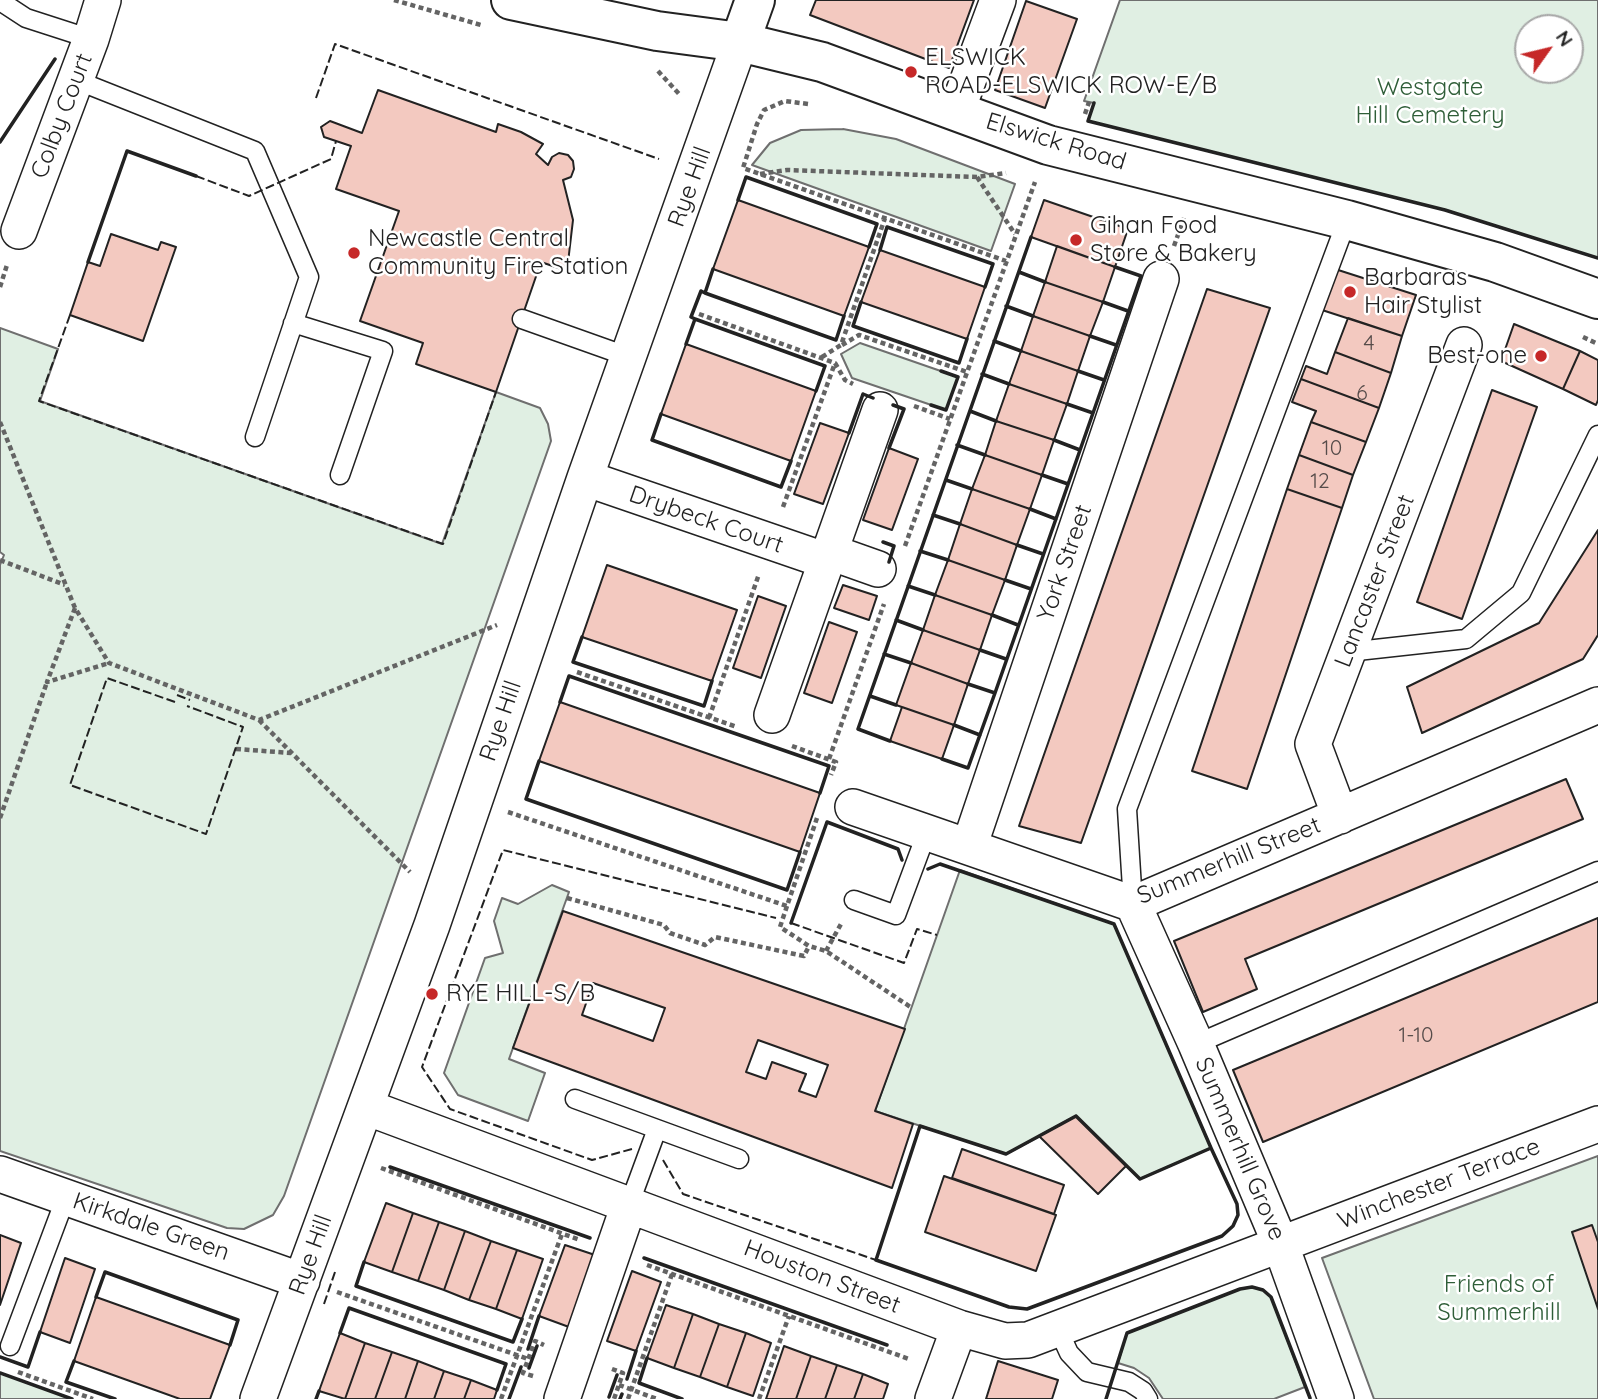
<!DOCTYPE html>
<style>
body{margin:0}
#map{position:relative;width:1598px;height:1399px;overflow:hidden;background:#fff;font-family:Quicksand,sans-serif}
canvas{display:block}
.north{position:absolute;left:1514px;top:14px;width:70px;height:70px;box-sizing:border-box;background:#fff;border:2px solid #a7a7a7;border-radius:50%;rotate:56deg;font-size:19px;font-weight:700;line-height:28px;text-align:center;color:#222}
.north::after{content:'';display:block;margin:auto;width:24px;height:32px;background:#c62828;clip-path:polygon(50% 0,100% 100%,50% 72%,0 100%)}
</style>
<div id="map">
<canvas width="1598" height="1399"></canvas>
<div class="north">N</div>
</div>
<script>
const c = document.querySelector('canvas').getContext('2d');
c.lineJoin = 'round';
function fillPath(path, color) {
  c.fillStyle = color;
  c.fill(path, 'evenodd');
}
function toPath(rows) {
  const path = new Path2D();
  for (const r of rows) {
    path.moveTo(r[0], r[1]);
    for (let i = 2; i < r.length; i += 2) path.lineTo(r[i], r[i + 1]);
  }
  return path;
}
function trace(path, color, width, dash) {
  c.strokeStyle = color;
  c.lineWidth = width;
  c.lineCap = dash ? 'butt' : 'round';
  c.setLineDash(dash || []);
  c.stroke(path);
}
function drawText(font, color, halo, rows, align = 'center') {
  c.font = font + ' Quicksand,sans-serif';
  c.lineWidth = 5;
  c.setLineDash([]);
  c.textBaseline = 'middle';
  c.strokeStyle = halo;
  c.fillStyle = color;
  for (const [text, x, y, turn = 0] of rows) {
    c.save();
    c.translate(x, y);
    c.rotate((+turn || 0) * Math.PI / 180);
    c.textAlign = isNaN(turn) ? turn : align;
    if (halo) c.strokeText(text, 0, 0);
    c.fillText(text, 0, 0);
    c.restore();
  }
}
const green = toPath([
 [1120,0,1598,0,1598,258,1445,210,1088,121,1094,103,1084,101,1120,0],
 [1528,28,1570,28,1570,70,1528,70,1528,28],
 [843,129,896,139,1015,184,991,251,752,165,770,143,801,130,843,129],
 [0,328,58,349,40,401,442,544,496,392,540,408,548,424,551,441,284,1196,273,1215,244,1229,227,1228,0,1151,0,565,4,555,0,552,0,328],
 [860,343,958,377,946,410,852,378,841,354,860,343],
 [960,870,1114,924,1211,1148,1140,1179,1076,1117,1006,1154,875,1111,960,870],
 [552,885,569,892,509,1059,545,1073,528,1121,458,1095,444,1073,485,958,503,953,494,921,502,898,518,904,552,885],
 [1598,1156,1598,1399,1374,1399,1322,1258,1598,1156],
 [1252,1287,1263,1290,1271,1297,1305,1387,1274,1399,1163,1399,1149,1378,1134,1368,1118,1363,1127,1333,1240,1289,1252,1287],
 [0,1373,72,1399,0,1399,0,1373]
]);
fillPath(green, '#e0efe3');
trace(green, '#6f6f6f', 2);
const building = toPath([
 [816,0,974,0,949,68,810,15,816,0],
 [1026,1,1077,19,1045,108,995,90,1026,1],
 [378,90,496,132,498,124,521,132,543,144,536,154,548,165,552,157,559,153,568,155,573,161,574,169,571,177,563,180,573,220,567,271,541,262,496,392,416,364,423,343,360,321,399,211,336,189,351,146,324,137,321,127,330,121,362,133,378,90],
 [738,200,869,247,844,316,713,269,738,200],
 [1044,200,1128,229,1115,267,1031,237,1044,200],
 [111,234,158,250,161,242,176,247,143,341,70,315,88,262,100,266,111,234],
 [1057,246,1115,267,1103,302,1045,282,1057,246],
 [880,250,985,287,967,339,861,302,880,250],
 [1335,269,1416,295,1402,336,1322,310,1335,269],
 [1045,282,1103,302,1090,336,1033,316,1045,282],
 [1207,289,1270,308,1081,843,1019,826,1207,289],
 [1033,316,1090,336,1078,371,1021,351,1033,316],
 [1348,318,1402,336,1391,373,1335,352,1348,318],
 [1514,324,1580,351,1563,389,1501,361,1514,324],
 [686,344,816,391,791,461,661,414,686,344],
 [1021,351,1078,371,1067,404,1009,384,1021,351],
 [1580,351,1598,360,1598,400,1596,405,1563,389,1580,351],
 [1335,352,1391,373,1379,408,1301,379,1306,366,1327,374,1335,352],
 [1301,379,1379,408,1366,442,1311,422,1316,411,1292,402,1301,379],
 [1009,384,1067,404,1054,440,996,421,1009,384],
 [1492,390,1537,407,1462,619,1417,602,1492,390],
 [996,421,1054,440,1042,475,985,455,996,421],
 [1311,422,1366,442,1353,475,1299,455,1311,422],
 [820,423,849,433,823,504,794,494,820,423],
 [889,448,918,459,892,530,863,520,889,448],
 [985,455,1042,475,1030,509,972,489,985,455],
 [1299,455,1353,475,1342,508,1287,489,1299,455],
 [972,489,1030,509,1017,545,960,524,972,489],
 [1287,489,1342,508,1247,789,1192,771,1287,489],
 [960,524,1017,545,1005,580,948,560,960,524],
 [1598,530,1598,635,1583,659,1422,733,1407,687,1539,623,1598,530],
 [948,560,1005,580,992,615,935,595,948,560],
 [607,565,737,610,712,681,582,637,607,565],
 [843,585,877,596,869,620,834,608,843,585],
 [935,595,992,615,980,650,923,630,935,595],
 [758,596,786,606,761,678,733,668,758,596],
 [829,622,857,632,832,703,804,693,829,622],
 [923,630,980,650,968,684,911,663,923,630],
 [911,663,968,684,954,725,896,705,911,663],
 [560,702,820,793,800,852,539,761,560,702],
 [902,707,954,725,942,759,890,741,902,707],
 [1566,779,1583,819,1245,959,1257,989,1203,1012,1174,941,1566,779],
 [563,911,905,1029,875,1111,913,1124,892,1188,513,1048,563,911],
 [593,983,665,1008,653,1041,582,1015,593,983],
 [758,1040,828,1065,816,1097,799,1091,806,1074,772,1062,766,1079,746,1072,758,1040],
 [1598,918,1598,1002,1263,1142,1233,1070,1598,918],
 [1076,1116,1126,1166,1098,1194,1039,1136,1076,1116],
 [962,1149,1064,1185,1054,1214,952,1178,962,1149],
 [944,1176,1056,1215,1036,1271,925,1232,944,1176],
 [386,1203,413,1213,392,1272,364,1262,386,1203],
 [413,1213,439,1222,418,1281,392,1272,413,1213],
 [439,1222,465,1231,444,1290,418,1281,439,1222],
 [1592,1225,1598,1242,1598,1309,1572,1232,1592,1225],
 [465,1231,491,1241,469,1300,444,1290,465,1231],
 [0,1235,21,1243,0,1305,0,1235],
 [491,1241,517,1250,496,1309,469,1300,491,1241],
 [565,1245,595,1255,569,1327,539,1316,565,1245],
 [517,1250,543,1259,522,1319,496,1309,517,1250],
 [65,1258,95,1269,70,1343,40,1332,65,1258],
 [632,1271,661,1282,636,1351,607,1341,632,1271],
 [96,1297,230,1345,210,1399,180,1399,74,1361,96,1297],
 [666,1305,693,1314,674,1368,647,1358,666,1305],
 [693,1314,719,1324,700,1377,674,1368,693,1314],
 [719,1324,746,1333,727,1387,700,1377,719,1324],
 [340,1333,365,1343,345,1399,319,1391,340,1333],
 [746,1333,771,1343,753,1396,727,1387,746,1333],
 [365,1343,392,1352,375,1399,345,1399,365,1343],
 [784,1346,811,1356,796,1399,766,1399,784,1346],
 [392,1352,418,1361,405,1399,375,1399,392,1352],
 [811,1356,837,1365,825,1399,796,1399,811,1356],
 [418,1361,444,1371,434,1399,405,1399,418,1361],
 [998,1361,1058,1380,1052,1399,986,1399,998,1361],
 [837,1365,863,1374,854,1399,825,1399,837,1365],
 [444,1371,471,1380,464,1399,434,1399,444,1371],
 [863,1374,888,1384,883,1399,854,1399,863,1374],
 [471,1380,497,1390,494,1399,464,1399,471,1380]
]);
fillPath(building, '#f3c9c0');
trace(building, '#222', 2);
const service = toPath([
 [0,1,26,18,91,39],
 [76,80,255,151,309,277,255,437],
 [522,319,629,357],
 [293,323,383,351,340,475],
 [1348,652,1466,639,1521,593,1598,435],
 [854,900,896,915,927,832],
 [1133,904,1127,809,1347,220],
 [1196,1044,1598,871],
 [575,1099,739,1159],
 [629,1205,657,1129],
 [1058,1329,1069,1353,1087,1372,1129,1382,1143,1391,1148,1399],
 [10,1346,66,1197]
]);
const minor = toPath([
 [957,110,998,0],
 [19,231,91,39,103,0],
 [585,478,827,561],
 [830,552,878,569],
 [772,715,880,410],
 [853,807,1133,904,1598,705],
 [1340,816,1313,744,1464,345],
 [969,847,1161,279],
 [1133,904,1196,1044,1280,1243,1336,1399],
 [366,1107,959,1328,1005,1341,1028,1340,1598,1124],
 [0,1174,302,1281],
 [258,1399,432,925,585,478,740,42],
 [562,1399,629,1205],
 [933,1399,959,1328]
]);
const tertiary = toPath([
 [740,42,755,0]
]);
const secondary = toPath([
 [511,0,657,31,740,42,822,62,1048,145,1347,220,1495,262,1598,299]
]);
trace(service, '#222', 21);
trace(minor, '#222', 38);
trace(tertiary, '#222', 42);
trace(secondary, '#222', 42);
trace(toPath([
 [394,0,481,25],
 [658,71,681,96],
 [808,104,785,101,764,110,757,124,743,168,1006,261],
 [1085,114,1089,102],
 [760,174,787,170,977,177,1006,173],
 [977,177,1015,234],
 [1174,246,1184,218],
 [0,287,7,265],
 [699,314,835,363,845,380,853,384],
 [1583,337,1598,344],
 [842,345,859,335,967,372],
 [822,357,841,345,885,218],
 [914,406,950,419],
 [0,422,75,608,109,663,259,720,497,625],
 [783,507,835,363],
 [905,546,1035,182],
 [0,560,65,585],
 [75,608,47,682,109,663],
 [577,672,737,727],
 [709,718,759,574],
 [259,720,410,872],
 [792,746,836,762,831,775],
 [236,749,291,753],
 [829,759,884,604],
 [508,812,787,906,817,818],
 [0,818,47,682],
 [567,898,664,925,670,933,705,945,715,937,804,956,809,946],
 [787,906,780,927,809,946,826,951,912,1008],
 [826,951,841,924],
 [381,1168,580,1240],
 [647,1265,909,1359],
 [337,1292,528,1359],
 [612,1369,623,1373,614,1399],
 [18,1372,93,1399],
 [533,1376,523,1373,535,1341,544,1345],
 [619,1385,657,1399],
 [501,1399,562,1234],
 [628,1399,672,1274],
 [759,1399,789,1316]
]), '#646464', 4.5, [5, 3.5]);
trace(service, '#fff', 18);
trace(minor, '#fff', 35);
trace(tertiary, '#fff', 38);
trace(secondary, '#fff', 38);
trace(toPath([
 [316,98,335,44,659,159],
 [196,176,249,196,331,159,336,141],
 [70,315,39,401,443,544,496,392],
 [177,695,190,700],
 [175,702,107,678,70,785,206,834,243,727,187,706],
 [791,923,904,963,917,929,937,935],
 [632,1149,592,1160,450,1109,422,1067,503,850,776,918],
 [663,1160,683,1194,876,1260],
 [324,1304,335,1272]
]), '#222', 2, [9, 3.5]);
trace(toPath([
 [1094,103,1088,121,1445,210,1598,258],
 [0,142,55,59],
 [738,200,746,177,877,224,869,247],
 [880,250,887,227,993,264,985,287],
 [88,262,127,151,196,176],
 [713,269,705,293,836,340,844,316],
 [1019,272,1045,282],
 [861,302,853,326,959,363,967,339],
 [1103,302,1128,311],
 [1006,306,1033,316],
 [695,319,691,317,701,291,705,293],
 [1090,336,1116,345],
 [994,341,1021,351],
 [686,344,695,319,825,366,816,391],
 [1078,371,1104,380],
 [982,374,1009,384],
 [1067,404,1093,413],
 [931,405,946,410,958,377,941,371],
 [970,411,996,421],
 [661,414,652,440,781,487,791,461],
 [849,433,863,394,873,398],
 [1054,440,1080,450],
 [957,445,985,455],
 [889,448,904,409,893,405],
 [1042,475,1068,484],
 [946,480,972,489],
 [1030,509,1056,519],
 [933,515,960,524],
 [883,542,894,546,889,562],
 [1017,545,1043,554],
 [920,551,948,560],
 [1005,580,1031,589],
 [908,586,935,595],
 [992,615,1018,625],
 [896,620,923,630],
 [582,637,573,662,704,706,712,681],
 [980,650,1006,659],
 [884,654,911,663],
 [968,684,995,693],
 [870,696,896,705],
 [560,702,569,676,829,766,820,793],
 [954,725,980,735],
 [890,741,858,729,1031,237],
 [942,759,968,768,995,693,1141,276,1115,267],
 [539,761,526,799,787,890,800,852],
 [928,869,940,864,1114,924,1211,1148],
 [791,923,827,822,898,849,902,860],
 [1076,1116,1140,1179,1211,1148,1237,1204,1238,1215,1233,1226,1222,1236,1027,1309,1009,1307,876,1260,920,1126,1006,1154,1076,1116],
 [390,1167,590,1238],
 [644,1258,887,1345],
 [364,1262,356,1286,513,1342,522,1319],
 [96,1297,105,1272,238,1320,230,1345],
 [340,1333,349,1308,506,1364,497,1390],
 [528,1349,539,1316],
 [0,1357,28,1367,40,1332],
 [647,1358,639,1383,682,1399],
 [74,1361,66,1382,115,1399],
 [529,1368,537,1346],
 [0,1373,72,1399],
 [627,1379,636,1351],
 [609,1397,617,1375],
 [316,1399,319,1391],
 [509,1399,521,1367],
 [620,1399,622,1394],
 [1106,1399,1127,1333,1240,1289,1252,1287,1263,1290,1271,1297,1310,1398]
]), '#222', 3.5);
for (const [x, y, r, color] of [
 [911,72,7,"#c62828"],
 [1076,240,7,"#c62828"],
 [354,253,7,"#c62828"],
 [1350,292,7,"#c62828"],
 [1541,356,7,"#c62828"],
 [432,994,7,"#c62828"]
]) {
  const dot = new Path2D();
  dot.arc(x, y, r, 0, 2 * Math.PI);
  c.fillStyle = color;
  c.fill(dot);
  trace(dot, '#fff', 2.5);
}
drawText('21px', '#564c4a', null, [
 ["4",1369,344],
 ["6",1362,394],
 ["10",1332,449],
 ["12",1320,482],
 ["1-10",1416,1036]
]);
drawText('24px', '#222', '#fff', [
 ["ELSWICK",925,58],
 ["ROAD-ELSWICK ROW-E/B",925,86],
 ["Gihan Food",1090,226],
 ["Store & Bakery",1090,254],
 ["Newcastle Central",368,239],
 ["Community Fire Station",368,267],
 ["Barbaras",1364,278],
 ["Hair Stylist",1364,306],
 ["Best-one",1527,356,"right"],
 ["RYE HILL-S/B",446,994]
], 'left');
drawText('24px', '#2f5e38', '#fff', [
 ["Westgate",1430,88],
 ["Hill Cemetery",1430,116],
 ["Friends of",1499,1285],
 ["Summerhill",1499,1313]
]);
drawText('24px', '#222', '#fff', [
 ["Colby Court",62,116,-69],
 ["Elswick Road",1056,142,17],
 ["Rye Hill",690,187,-70],
 ["Drybeck Court",706,520,19],
 ["York Street",1065,563,-71],
 ["Lancaster Street",1375,581,-69],
 ["Rye Hill",501,721,-71],
 ["Summerhill Street",1229,861,-22],
 ["Summerhill Grove",1240,1149,67],
 ["Winchester Terrace",1439,1184,-21],
 ["Kirkdale Green",151,1227,19],
 ["Rye Hill",311,1255,-70],
 ["Houston Street",822,1277,21]
]);
</script>
